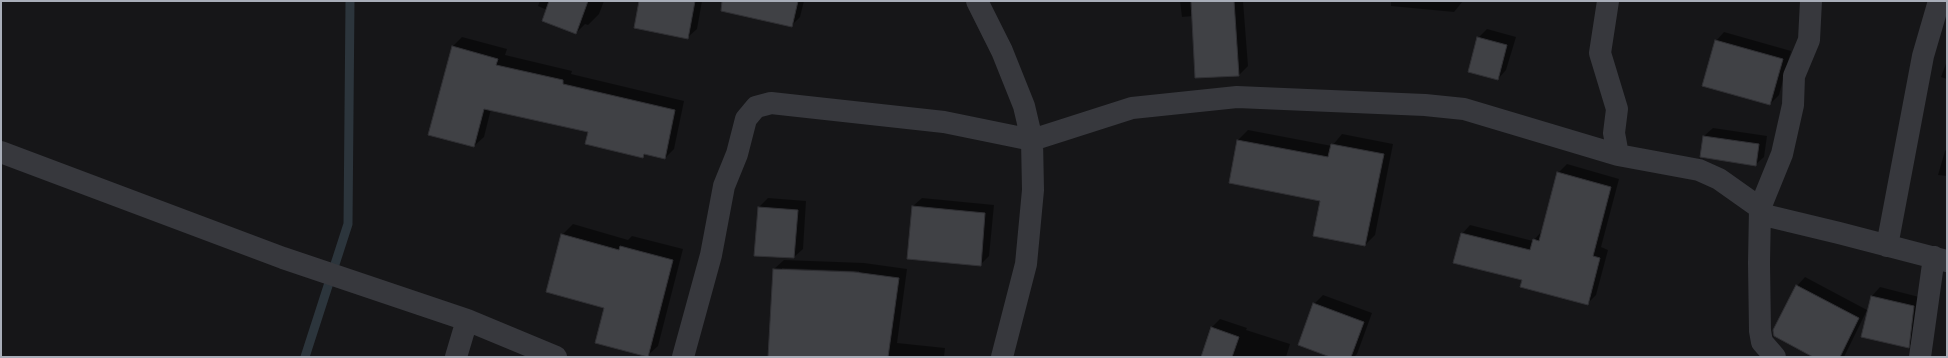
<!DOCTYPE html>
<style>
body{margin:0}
#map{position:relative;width:1948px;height:358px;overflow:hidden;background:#161618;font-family:Rubik,sans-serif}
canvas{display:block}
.frame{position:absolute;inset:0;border:2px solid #a8adb8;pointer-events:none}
</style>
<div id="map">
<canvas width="1948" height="358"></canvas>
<div class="frame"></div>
</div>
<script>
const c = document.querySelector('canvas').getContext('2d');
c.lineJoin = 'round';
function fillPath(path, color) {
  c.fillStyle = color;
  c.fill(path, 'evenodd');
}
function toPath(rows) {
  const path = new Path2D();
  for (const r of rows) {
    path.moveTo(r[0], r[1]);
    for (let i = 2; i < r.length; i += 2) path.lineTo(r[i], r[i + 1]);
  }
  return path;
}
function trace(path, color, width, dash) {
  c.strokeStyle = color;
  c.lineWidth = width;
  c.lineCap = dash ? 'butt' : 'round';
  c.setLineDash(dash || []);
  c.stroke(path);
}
fillPath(toPath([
 [540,1,604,1,599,14,588,25,585,24,576,33,547,10,538,6],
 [640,1,702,1,697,29,688,37],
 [743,1,804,1,800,17,791,26],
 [1180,1,1243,1,1248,66,1239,75,1196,77,1193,16,1182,17],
 [1391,1,1463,1,1454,12,1391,6],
 [1487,29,1516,37,1506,70,1498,79,1478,38],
 [1724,32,1791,51,1779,95,1770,104,1716,41],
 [462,37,507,49,505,55,572,71,571,74,684,101,674,149,665,158,646,154,643,157,589,131,491,109,484,137,474,146,452,47],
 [1947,61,1947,79,1941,77],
 [1713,128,1767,136,1764,157,1755,165,1704,136],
 [1248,130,1332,146,1342,134,1393,144,1375,235,1365,245,1321,200,1230,182,1238,140],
 [1947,149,1947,176,1938,175,1945,151],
 [1567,164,1619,179,1601,247,1608,250,1596,295,1587,304,1523,279,1462,234,1470,225,1533,241,1543,230,1558,173],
 [768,198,806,201,803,249,794,257,755,255,759,207],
 [922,198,994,205,989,256,980,265,913,206],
 [573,224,628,240,632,236,683,249,658,346,647,356,605,307,562,235],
 [784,260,864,263,907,269,897,343,945,348,944,357,769,357,774,269],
 [782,268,859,271,859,273,782,270],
 [1805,277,1867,310,1844,357,1815,357,1797,286],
 [1880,287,1923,298,1917,339,1908,347,1862,336,1872,296],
 [1323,295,1372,313,1357,354,1354,357,1333,357,1314,304],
 [1220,319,1247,328,1246,330,1290,344,1286,357,1202,357,1211,328]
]), '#0007');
trace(toPath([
 [305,357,348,224,350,1]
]), '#2c353c', 9);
const building = toPath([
 [549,1,588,1,576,34,542,21,549,1],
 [639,1,695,1,688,39,634,28,639,1],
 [722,1,798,1,792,27,721,11,722,1],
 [1191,1,1234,1,1239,76,1195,78,1191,1],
 [1477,37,1507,45,1498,80,1468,72,1477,37],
 [1715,40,1783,59,1770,105,1702,86,1715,40],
 [452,46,498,59,496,65,563,80,563,84,675,110,665,159,644,154,643,158,585,144,588,132,484,109,474,147,428,135,452,46],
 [1703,136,1759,144,1756,166,1700,157,1703,136],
 [1237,140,1328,157,1331,144,1384,154,1365,246,1313,236,1320,201,1229,183,1237,140],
 [1557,172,1611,187,1593,256,1600,258,1588,305,1520,287,1522,280,1453,263,1461,233,1530,250,1533,239,1539,241,1557,172],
 [912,206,985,213,981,266,907,259,912,206],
 [758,207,798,210,794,258,754,256,758,207],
 [561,234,619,250,620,246,673,260,648,357,595,343,604,308,546,292,561,234],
 [773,269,854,272,899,278,888,357,768,357,773,269],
 [1796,285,1859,318,1840,357,1813,357,1774,336,1773,330,1796,285],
 [1871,296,1914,306,1909,348,1861,337,1871,296],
 [1313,303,1364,322,1351,357,1330,357,1298,345,1313,303],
 [1211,327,1239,337,1232,357,1201,357,1211,327]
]);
fillPath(building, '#404145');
trace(building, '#303034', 1);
trace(toPath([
 [977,1,1002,51,1024,106,1032,140,1033,190,1026,264,1002,357],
 [1608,1,1600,53,1617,109,1614,133,1618,155],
 [1,152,283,258,467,320,556,357],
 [1760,208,1782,154,1793,105,1794,76,1809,40,1811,1],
 [1760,214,1839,233,1947,261],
 [1887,246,1923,56,1939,1],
 [456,357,467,320],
 [683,357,711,255,724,186,737,154,746,119,756,107,771,103,944,122,1032,140,1132,108,1237,97,1425,105,1464,109,1618,155,1699,170,1719,179,1760,208,1759,263,1760,331,1762,342,1775,357],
 [1920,357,1934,257]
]), '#37383d', 22);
</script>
